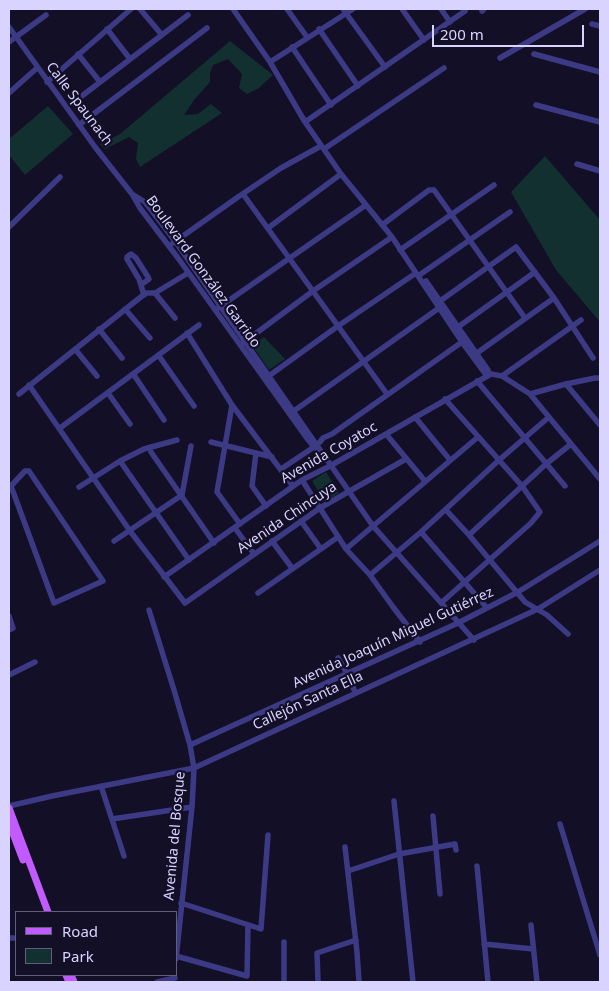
<!DOCTYPE html>
<meta charset="utf-8">
<style>
body{margin:0}
#map{position:relative;width:609px;height:991px;overflow:hidden;background:#130f26;font-family:"Noto Sans",sans-serif}
canvas{display:block}
.frame{position:absolute;inset:0;border:10px solid #d9d4ff;pointer-events:none}
.legend{position:absolute;left:15px;top:911px;width:162px;height:65px;box-sizing:border-box;background:#130f26;border:1px solid #625e7d;margin:0;padding:6px 9px;list-style:none;font-size:15px;color:#d9d4ff}
.legend li{display:flex;align-items:center;gap:10px;height:25px}
.legend b{width:25px;border:1px solid #625e7d}
.scale{position:absolute;left:432px;top:25px;width:152px;height:22px;box-sizing:border-box;border:2px solid #d9d4ff;border-top:0;padding-left:6px;font-size:15px;line-height:18px;white-space:nowrap;color:#d9d4ff;-webkit-text-stroke:4px #130f26;paint-order:stroke}
</style>
<div id="map">
<canvas width="609" height="991"></canvas>
<div class="frame"></div>
<ul class="legend">
<li><b style="height:6px;background:#c25bff"></b>Road</li>
<li><b style="height:14px;background:#12302f"></b>Park</li>
</ul>
<div class="scale">200 m</div>
</div>
<script>
const c = document.querySelector('canvas').getContext('2d');
c.lineJoin = 'round';
function fillPath(path, color) {
  c.fillStyle = color;
  c.fill(path, 'evenodd');
}
function toPath(rows) {
  const path = new Path2D();
  for (const r of rows) {
    path.moveTo(r[0], r[1]);
    for (let i = 2; i < r.length; i += 2) path.lineTo(r[i], r[i + 1]);
  }
  return path;
}
function trace(path, color, width, dash) {
  c.strokeStyle = color;
  c.lineWidth = width;
  c.lineCap = dash ? 'butt' : 'round';
  c.setLineDash(dash || []);
  c.stroke(path);
}
function drawText(font, color, halo, rows, align = 'center') {
  c.font = font + ' "Noto Sans",sans-serif';
  c.lineWidth = 4.5;
  c.setLineDash([]);
  c.textBaseline = 'middle';
  c.strokeStyle = halo;
  c.fillStyle = color;
  for (const [text, x, y, turn = 0] of rows) {
    c.save();
    c.translate(x, y);
    c.rotate((+turn || 0) * Math.PI / 180);
    c.textAlign = isNaN(turn) ? turn : align;
    if (halo) c.strokeText(text, 0, 0);
    c.fillText(text, 0, 0);
    c.restore();
  }
}
fillPath(toPath([
 [230,41,273,75,259,88,247,94,239,88,242,74,228,59,213,65,210,73,210,82,194,100,184,115,198,114,211,104,222,113,140,167,136,159,138,143,129,137,105,149,100,144,120,134],
 [48,106,73,134,25,175,9,155,9,139],
 [545,156,600,220,600,322,556,270,511,192],
 [264,337,285,359,269,370,252,345],
 [326,472,339,493,325,502,312,481]
]), '#12302f');
trace(toPath([
 [140,9,162,35],
 [233,9,270,62,305,122,341,174,392,237,462,342,487,376],
 [287,9,307,37],
 [343,9,385,67],
 [402,9,424,40],
 [441,9,450,22],
 [482,11,484,9],
 [592,24,600,26],
 [9,27,95,147,132,194,140,208,178,258,306,437,314,447,319,450],
 [107,29,130,59],
 [319,29,358,86],
 [9,42,46,15],
 [292,47,331,105],
 [78,54,100,82],
 [534,54,600,72],
 [500,58,585,9],
 [270,62,353,9],
 [47,82,131,9],
 [9,93,37,68],
 [74,102,188,15],
 [536,105,600,122],
 [305,122,465,11],
 [79,125,207,28],
 [324,149,444,68],
 [577,164,600,171],
 [132,194,145,202,175,241,373,526,474,640],
 [243,194,387,394],
 [382,225,429,190,434,190,525,318],
 [9,227,60,177],
 [268,228,341,174],
 [173,243,238,197,281,168,321,146],
 [400,250,494,185],
 [418,276,510,212],
 [426,281,488,370],
 [142,284,149,279,148,277,136,258,131,254,127,257,127,259,139,279,144,295],
 [155,293,175,318],
 [440,301,516,247,554,298,593,358],
 [218,308,366,205],
 [125,309,150,338],
 [458,327,535,272],
 [99,329,122,358],
 [187,333,232,405,293,486],
 [243,343,313,291,392,237],
 [75,349,97,376],
 [477,353,554,298],
 [159,356,194,406],
 [134,375,164,420],
 [502,376,581,320],
 [266,378,338,326,416,273],
 [477,381,565,486],
 [566,384,600,425],
 [29,385,130,531,185,603,320,508,406,459],
 [108,393,130,424],
 [19,394,137,300,146,293,155,293,188,273],
 [530,394,566,384,595,378,600,378],
 [232,405,217,492,240,524],
 [291,413,439,308],
 [415,417,450,460],
 [60,428,199,325],
 [386,434,425,481],
 [211,442,272,457],
 [151,452,214,543],
 [256,453,252,486,266,506],
 [120,461,189,560],
 [281,469,314,447,320,442,323,438,332,434,462,342],
 [302,480,346,549,370,575,393,607,420,642],
 [79,487,120,461,144,449,177,440],
 [9,488,11,486,25,471,29,471,103,581,54,603,11,486],
 [446,510,469,535,525,602,547,615,568,634],
 [301,521,321,549],
 [235,528,254,554],
 [421,532,487,608],
 [469,535,546,464,571,444],
 [114,541,182,495,191,446],
 [272,541,292,568],
 [346,549,478,437],
 [370,575,421,532,498,461,549,417],
 [164,577,302,480,330,466,491,374,502,376,530,394,600,479],
 [258,593,338,537],
 [441,603,531,523,540,512,522,486,445,399],
 [149,610,174,690,190,745,194,768,192,807,176,959],
 [9,616,13,628,9,630],
 [338,658,348,675,355,692],
 [9,675,35,662],
 [190,745,458,623,518,592,600,541],
 [101,786,124,856],
 [394,801,413,982],
 [9,806,52,796,194,768,538,609,600,570],
 [433,816,440,894],
 [112,819,192,807],
 [560,824,600,955],
 [345,847,357,952,359,982],
 [477,866,488,982],
 [348,871,399,854,455,844,456,850],
 [181,903,261,929,268,835],
 [531,925,537,982],
 [9,938,16,938],
 [484,944,533,949],
 [176,956,247,976,248,925],
 [157,982,175,978],
 [284,982,284,942],
 [318,982,317,953,356,940]
]), '#3d3a85', 5.5);
trace(toPath([
 [9,808,48,912],
 [9,823,23,860],
 [66,975,69,982],
 [71,975,74,982]
]), '#c25bff', 7);
drawText('14px', '#d9d4ff', '#130f26', [
 ["Calle Spaunach",79,104,53],
 ["Boulevard González Garrido",203,272,54],
 ["Avenida Coyatoc",329,453,-30],
 ["Avenida Chincuya",287,518,-34],
 ["Avenida Joaquín Miguel Gutiérrez",393,638,-25],
 ["Callejón Santa Ella",308,701,-25],
 ["Avenida del Bosque",175,836,-85]
]);
</script>
